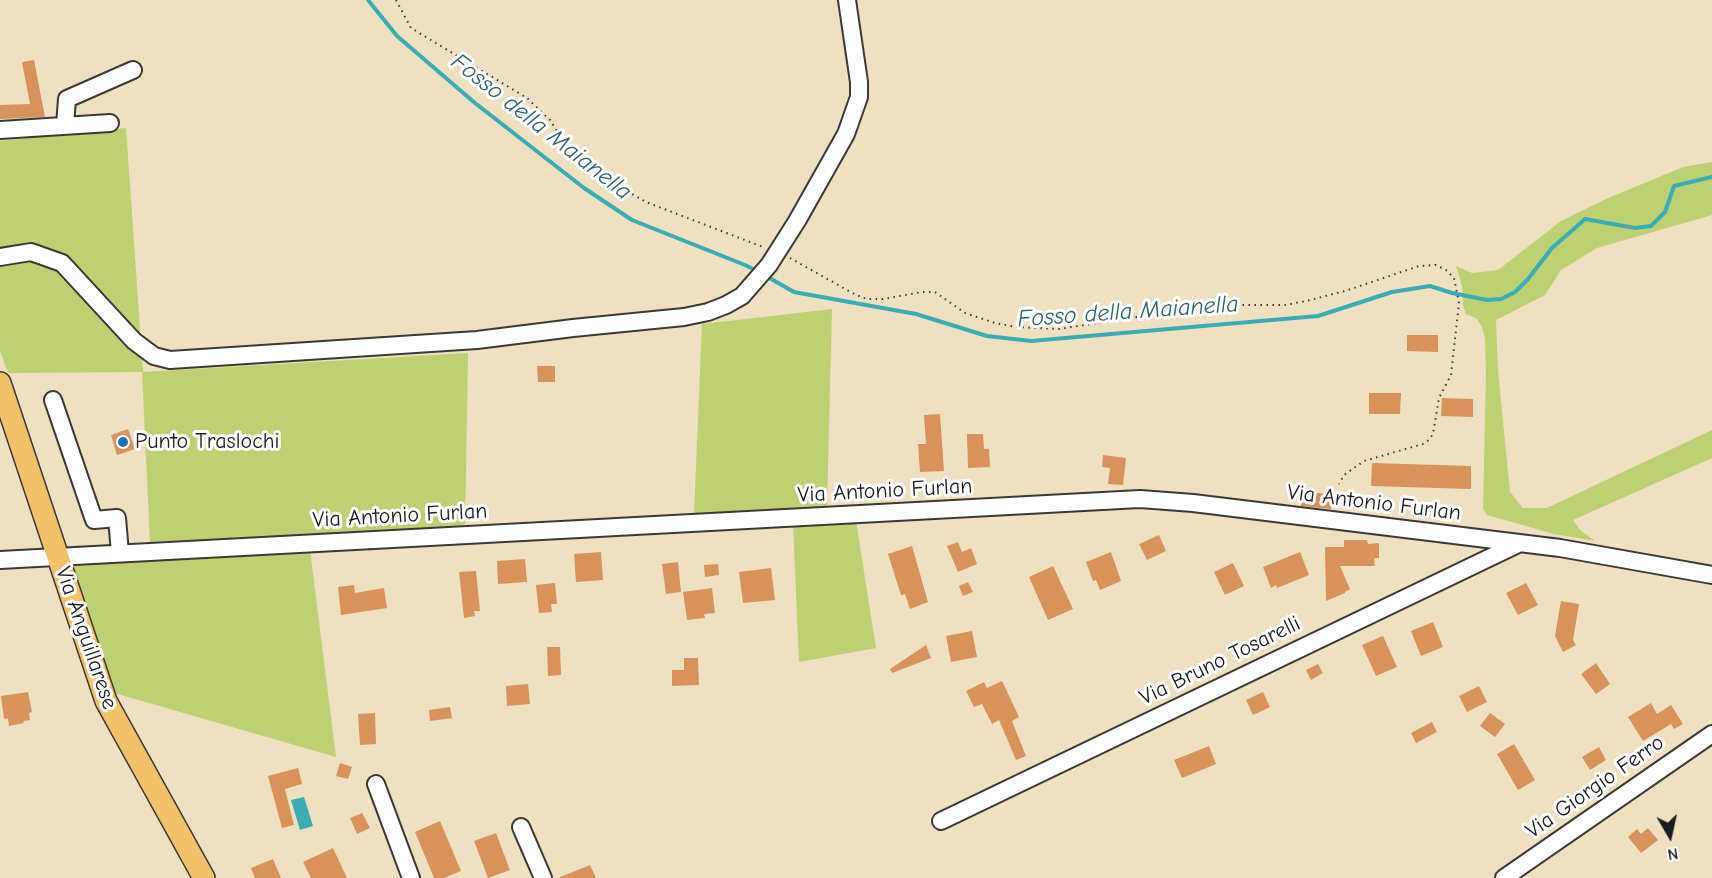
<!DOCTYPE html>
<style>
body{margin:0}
#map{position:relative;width:1712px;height:878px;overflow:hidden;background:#eee0c0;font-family:"Comic Neue",sans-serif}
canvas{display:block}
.north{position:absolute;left:1640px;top:806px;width:60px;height:60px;-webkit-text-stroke:4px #fff;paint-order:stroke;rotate:171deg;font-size:16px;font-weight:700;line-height:24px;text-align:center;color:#1c1c1c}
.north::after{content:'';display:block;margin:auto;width:21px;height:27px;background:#1c1c1c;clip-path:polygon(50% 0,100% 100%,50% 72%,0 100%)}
</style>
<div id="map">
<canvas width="1712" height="878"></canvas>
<div class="north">N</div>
</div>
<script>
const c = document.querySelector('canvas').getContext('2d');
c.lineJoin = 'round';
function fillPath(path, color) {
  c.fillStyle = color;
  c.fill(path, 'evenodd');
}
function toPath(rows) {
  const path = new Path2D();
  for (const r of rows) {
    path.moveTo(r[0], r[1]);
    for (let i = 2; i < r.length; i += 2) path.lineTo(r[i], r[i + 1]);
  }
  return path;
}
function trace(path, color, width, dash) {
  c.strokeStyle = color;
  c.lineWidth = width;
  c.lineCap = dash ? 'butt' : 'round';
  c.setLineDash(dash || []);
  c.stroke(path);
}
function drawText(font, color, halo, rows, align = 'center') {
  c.font = font + ' "Comic Neue",sans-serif';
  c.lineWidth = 6;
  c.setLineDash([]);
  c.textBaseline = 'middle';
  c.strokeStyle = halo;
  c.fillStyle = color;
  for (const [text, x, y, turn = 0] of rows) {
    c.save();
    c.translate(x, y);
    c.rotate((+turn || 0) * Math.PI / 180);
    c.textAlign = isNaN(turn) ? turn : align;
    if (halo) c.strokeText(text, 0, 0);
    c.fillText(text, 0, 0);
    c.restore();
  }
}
fillPath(toPath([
 [126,128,143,372,468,353,465,527,150,542,142,372,8,373,0,351,0,141],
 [1712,162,1712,215,1597,248,1561,270,1545,295,1496,320,1498,371,1510,492,1523,508,1547,508,1712,430,1712,458,1573,520,1580,530,1595,541,1554,534,1487,515,1483,509,1486,374,1485,338,1481,325,1476,318,1466,314,1463,305,1462,286,1456,266,1472,273,1498,270,1561,221,1606,199,1683,167],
 [832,309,827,507,694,514,702,324],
 [856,521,876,648,799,662,793,524],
 [310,550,336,757,111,692,68,563]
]), '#bdd073');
fillPath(toPath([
 [304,797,313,826,300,830,291,800]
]), '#3bacb4');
trace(toPath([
 [368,0,397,36,475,103,584,188,632,220,745,265,757,271],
 [766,276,794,292,916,314,987,336,1031,341,1318,316,1392,292,1430,286,1452,293,1487,300,1501,299,1515,292,1528,279,1552,248,1585,219,1635,228,1651,226,1665,212,1674,186,1712,177]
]), '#3bacb4', 4);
fillPath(toPath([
 [34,60,45,117,0,119,0,105,30,104,22,62],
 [1407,335,1438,335,1438,352,1407,351],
 [537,366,555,366,555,382,538,382],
 [1369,393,1401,393,1400,414,1369,414],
 [1442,398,1473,399,1473,417,1441,416],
 [940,414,944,471,920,472,918,444,926,444,924,415],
 [128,429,135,449,117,455,111,435],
 [967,434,983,434,984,449,989,449,990,467,968,468],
 [1103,455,1126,458,1123,485,1108,484,1110,468,1102,467],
 [1372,463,1471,466,1471,489,1371,486],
 [1303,491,1333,495,1331,509,1301,506],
 [1159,535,1166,551,1147,560,1139,544],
 [1344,540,1367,540,1368,544,1379,543,1379,558,1374,558,1375,566,1340,566,1350,589,1345,592,1345,593,1326,601,1325,547,1344,547],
 [958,542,962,552,971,548,977,564,958,572,947,546],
 [912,546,928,602,910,609,905,594,901,595,888,554],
 [601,552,603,580,576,582,574,554],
 [1111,552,1121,581,1100,590,1096,580,1093,581,1086,562],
 [1300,552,1309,575,1277,588,1276,585,1271,588,1263,567],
 [525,559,527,582,498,584,497,561],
 [678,562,681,592,666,594,662,564],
 [1233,563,1244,586,1225,595,1214,572],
 [718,564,719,575,705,577,704,565],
 [1053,566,1073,609,1048,620,1029,577],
 [771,568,775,600,743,603,739,572],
 [476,571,480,611,474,611,475,616,464,618,459,572],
 [968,582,973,592,963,596,959,586],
 [555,583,557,604,551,604,552,612,539,613,536,585],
 [1526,583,1538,605,1518,615,1506,593],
 [354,585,355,593,384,588,387,608,341,615,338,587],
 [712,588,715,613,704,614,705,618,687,620,683,592],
 [1561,601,1579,604,1573,640,1576,645,1563,652,1555,636],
 [1433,622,1443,647,1421,656,1411,631],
 [972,631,977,657,951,662,946,636],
 [1383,636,1397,667,1376,676,1362,645],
 [926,645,931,658,892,673,890,669],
 [547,647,560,647,561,675,548,676],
 [684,658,698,658,699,685,672,686,672,670,684,670],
 [1596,663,1610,684,1596,694,1581,674],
 [1318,664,1323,673,1311,680,1306,670],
 [1002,681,1019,717,1012,721,1026,756,1016,760,999,720,992,724,982,704,974,707,966,691,984,682,987,688],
 [528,684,530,704,507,706,506,686],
 [1479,686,1487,702,1467,712,1459,696],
 [28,692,32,712,29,713,30,720,23,721,24,723,9,726,8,718,4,719,1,696],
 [1263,692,1270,707,1253,715,1246,700],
 [1651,703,1657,714,1671,705,1683,724,1674,729,1671,724,1643,741,1628,717],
 [450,707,452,718,430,721,429,710],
 [375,713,376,744,360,745,358,714],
 [1490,713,1505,724,1495,737,1480,726],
 [1432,722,1437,732,1416,743,1411,733],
 [1514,744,1535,780,1518,790,1497,754],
 [1209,746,1216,764,1182,778,1174,760],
 [1599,747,1606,760,1590,770,1582,757],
 [340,763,352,767,348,779,336,776],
 [298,768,302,784,285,789,294,825,282,828,268,776],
 [362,813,370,828,357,834,350,818],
 [440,821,461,871,444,878,434,878,415,832],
 [1648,828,1658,840,1641,853,1628,837,1637,829,1641,834],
 [496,833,510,870,488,878,474,841],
 [333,848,347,878,311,878,303,862],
 [273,859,281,878,255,878,251,868],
 [590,865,596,878,558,878]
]), '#d8935d');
const minor = toPath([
 [65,126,67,99,133,70],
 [0,130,110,123],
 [0,257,31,252,62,263,134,341,154,356,170,360,477,340,573,328,684,317,708,312,726,305,742,296,769,265,797,221,846,134,859,97,859,82,847,0],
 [53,400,94,520,117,518,120,553],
 [0,560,1140,499,1193,503,1560,548,1712,575],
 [376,784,411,878],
 [941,821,1518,544],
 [521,827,543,878],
 [1504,878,1712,734]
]);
const major = toPath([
 [0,383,106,701,204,878]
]);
trace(minor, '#3c3935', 20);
trace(major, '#3c3935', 24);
trace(toPath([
 [396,0,411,28,527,98,550,120,571,153,608,180,646,202,763,247],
 [790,258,856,295,867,299,883,299,922,292,935,292,965,313,995,323,1016,327,1059,329,1214,305,1285,305,1306,301,1345,291,1419,266,1436,265,1446,270,1454,278,1459,303,1451,375,1439,398,1433,434,1429,440,1423,444,1364,461,1344,475,1339,484]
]), '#3c3935', 2, [1.5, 4.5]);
trace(minor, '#fff', 16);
trace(major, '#f2c26a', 21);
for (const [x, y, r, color] of [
 [123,442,6,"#1f6fb2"]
]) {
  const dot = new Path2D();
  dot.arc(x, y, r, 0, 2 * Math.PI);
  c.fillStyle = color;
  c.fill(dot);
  trace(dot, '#fff', 2);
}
drawText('22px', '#1c1c1c', '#fff', [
 ["Punto Traslochi",135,442]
], 'left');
drawText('22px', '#1c1c1c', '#fff', [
 ["Via Antonio Furlan",885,491,-3],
 ["Via Antonio Furlan",1374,503,7],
 ["Via Antonio Furlan",400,516,-3],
 ["Via Anguillarese",86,638,71],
 ["Via Bruno Tosarelli",1220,661,-26],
 ["Via Giorgio Ferro",1595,787,-35]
]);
drawText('italic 24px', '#2c6468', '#fff', [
 ["Fosso della Maianella",541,127,38],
 ["Fosso della Maianella",1128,312,-4]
]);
</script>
